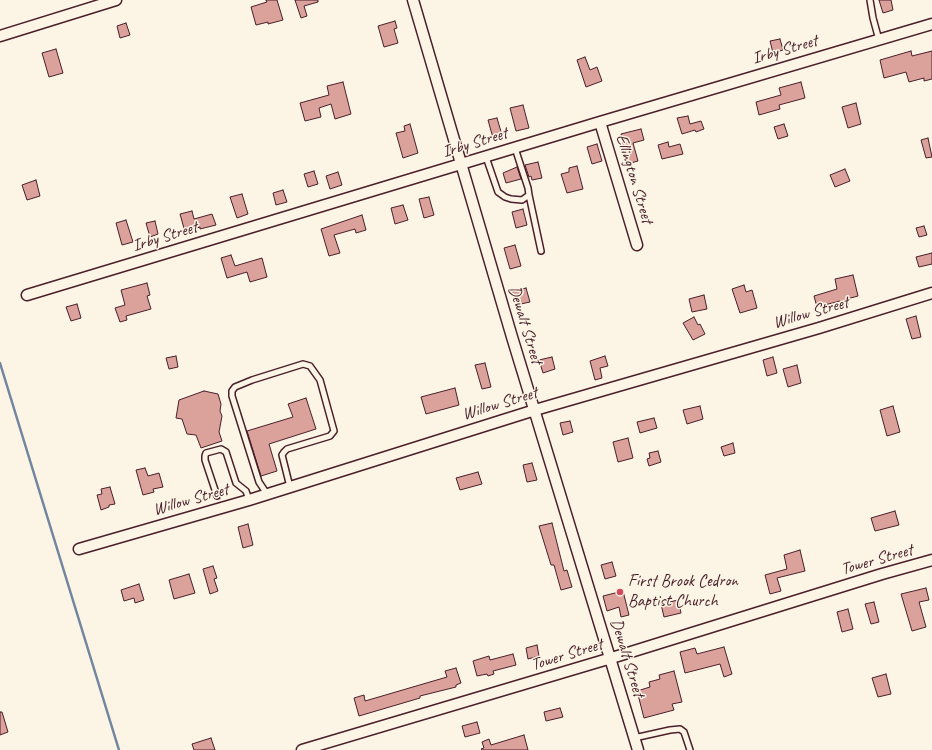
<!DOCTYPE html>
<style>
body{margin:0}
canvas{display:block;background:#fcf5e5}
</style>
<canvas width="932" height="750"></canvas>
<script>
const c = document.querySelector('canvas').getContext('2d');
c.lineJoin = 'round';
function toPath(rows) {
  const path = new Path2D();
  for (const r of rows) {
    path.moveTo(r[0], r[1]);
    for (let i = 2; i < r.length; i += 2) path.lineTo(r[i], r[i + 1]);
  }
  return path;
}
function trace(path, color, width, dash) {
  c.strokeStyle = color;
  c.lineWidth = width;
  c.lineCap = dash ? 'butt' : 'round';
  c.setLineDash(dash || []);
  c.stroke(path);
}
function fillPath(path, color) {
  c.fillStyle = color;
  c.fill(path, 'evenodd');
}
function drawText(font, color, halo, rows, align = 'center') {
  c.font = font + ' Caveat,sans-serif';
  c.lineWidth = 3;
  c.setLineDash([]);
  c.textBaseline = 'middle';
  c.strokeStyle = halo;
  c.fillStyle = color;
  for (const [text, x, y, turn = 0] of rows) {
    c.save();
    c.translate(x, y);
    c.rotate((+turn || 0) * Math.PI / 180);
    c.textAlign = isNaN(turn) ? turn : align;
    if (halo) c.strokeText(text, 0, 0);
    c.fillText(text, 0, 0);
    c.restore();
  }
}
trace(toPath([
 [0,363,119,750]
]), '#72879f', 2.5);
const building = toPath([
 [266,0,277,0,283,20,268,24,268,22,256,25,251,7,267,2,266,0],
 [295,0,318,0,318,2,304,6,307,16,301,18,295,0],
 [879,0,891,0,893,10,883,13,879,0],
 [395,21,397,28,394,29,398,43,384,47,378,26,395,21],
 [126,23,130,35,120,38,117,26,126,23],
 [780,39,783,50,773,53,770,41,780,39],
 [56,49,63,73,49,77,42,53,56,49],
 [911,51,912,56,932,51,932,79,924,81,924,78,909,82,906,72,884,78,880,60,911,51],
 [585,57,590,70,597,67,602,81,586,87,577,60,585,57],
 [343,82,351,114,335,119,331,104,319,108,321,117,305,121,300,103,329,95,327,86,343,82],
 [801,82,805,98,779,105,780,109,759,115,756,102,781,95,779,88,801,82],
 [856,103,861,124,848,128,842,107,856,103],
 [523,105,529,128,516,131,510,108,523,105],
 [688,116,690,124,701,121,704,129,696,132,695,130,682,134,677,118,688,116],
 [497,118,502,135,493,138,488,120,497,118],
 [410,124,418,153,403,158,396,133,405,131,404,126,410,124],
 [784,124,788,136,778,139,774,127,784,124],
 [641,129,644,140,633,143,638,161,627,164,621,134,641,129],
 [928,138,932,157,926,158,921,140,928,138],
 [668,142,669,147,680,144,683,154,662,159,658,145,668,142],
 [597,144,602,161,592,164,587,147,597,144],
 [538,162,542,178,532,180,531,176,529,177,525,165,538,162],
 [577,166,583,189,567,193,561,174,569,172,569,168,577,166],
 [517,167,521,179,506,183,503,173,517,167],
 [845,169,850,181,835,187,830,175,845,169],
 [314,171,318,184,308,187,304,174,314,171],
 [338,172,342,185,330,189,326,176,338,172],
 [36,180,40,196,27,200,22,185,36,180],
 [283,190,287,202,276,205,273,193,283,190],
 [242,194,248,214,237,218,230,197,242,194],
 [429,197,434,215,424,218,419,199,429,197],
 [403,205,408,220,395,224,391,208,403,205],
 [523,209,527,225,516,228,512,212,523,209],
 [192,211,194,219,212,214,216,225,200,229,200,227,185,232,180,214,192,211],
 [362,215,366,230,356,233,355,229,334,235,340,253,329,256,321,229,362,215],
 [126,220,133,242,122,245,116,223,126,220],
 [155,221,158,234,150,237,146,223,155,221],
 [924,226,927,235,919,237,916,228,924,226],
 [515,245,521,266,510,269,504,248,515,245],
 [932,253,932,264,919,267,916,257,932,253],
 [231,255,235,266,262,258,267,277,250,282,247,272,227,278,221,258,231,255],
 [853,275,858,296,847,299,848,305,842,306,840,301,817,307,814,296,837,289,835,279,853,275],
 [147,283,150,295,147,296,151,309,126,316,127,320,120,322,115,308,125,305,121,290,147,283],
 [744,285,746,292,752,290,757,308,740,313,732,289,744,285],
 [526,288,530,302,516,305,512,292,526,288],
 [704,295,707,309,692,312,689,299,704,295],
 [77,304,81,318,71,321,66,307,77,304],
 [916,316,921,337,912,339,906,319,916,316],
 [694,317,698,325,700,324,705,334,693,340,683,323,694,317],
 [176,356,178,367,169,369,166,358,176,356],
 [605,356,608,366,600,368,602,378,595,380,590,361,605,356],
 [552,357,555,369,543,373,539,360,552,357],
 [773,357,777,373,767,376,763,360,773,357],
 [485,363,491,387,482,389,475,365,485,363],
 [797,365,801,383,788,387,783,369,797,365],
 [455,388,459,405,426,414,421,397,455,388],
 [204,391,218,394,221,404,220,411,222,416,219,432,222,441,201,448,196,435,187,434,182,419,176,418,179,400,204,391],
 [306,398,316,429,269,444,277,471,261,476,247,431,293,417,288,404,306,398],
 [700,406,703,419,687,424,683,410,700,406],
 [893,406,900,432,887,436,880,410,893,406],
 [654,418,657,428,640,433,637,422,654,418],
 [570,421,573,432,563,435,560,423,570,421],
 [628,438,633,458,618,462,613,442,628,438],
 [733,443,735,453,724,456,721,447,733,443],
 [658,451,661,462,649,466,647,459,650,458,649,453,658,451],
 [532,463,537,480,527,482,523,465,532,463],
 [145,468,148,476,159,473,163,487,153,489,154,492,143,495,136,470,145,468],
 [478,472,482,484,460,490,456,478,478,472],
 [110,487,115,504,109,505,109,507,101,510,97,495,102,494,101,489,110,487],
 [895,511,899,525,875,531,871,518,895,511],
 [552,523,564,571,567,570,572,587,561,590,554,565,551,565,539,526,552,523],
 [248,524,253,545,243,548,238,527,248,524],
 [800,550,805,571,777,578,781,591,770,594,765,575,787,569,784,555,800,550],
 [612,562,616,576,605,579,601,565,612,562],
 [213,566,217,578,214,579,218,591,210,594,203,569,213,566],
 [189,574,195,593,174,599,169,580,189,574],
 [139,584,144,600,135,603,134,598,124,601,121,590,139,584],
 [926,588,929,600,919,602,926,627,912,631,901,594,926,588],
 [623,591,629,615,621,617,619,607,607,611,603,596,623,591],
 [678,600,681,613,664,617,661,604,678,600],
 [874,602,879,622,871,624,865,604,874,602],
 [848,609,853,629,842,632,837,612,848,609],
 [537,645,539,656,528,659,526,648,537,645],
 [724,647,732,674,724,677,720,664,685,673,680,652,695,648,697,654,724,647],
 [513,654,516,665,493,671,494,674,488,676,487,674,477,676,473,661,489,656,490,660,513,654],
 [456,668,461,683,456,685,456,687,420,696,420,698,359,716,354,698,364,695,365,701,447,677,445,671,456,668],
 [674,671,682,702,672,704,674,710,644,718,637,691,650,687,649,682,660,679,659,675,674,671],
 [886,674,891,694,878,697,872,678,886,674],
 [560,708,563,717,546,721,544,712,560,708],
 [0,712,2,712,8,732,0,735,0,712],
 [477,722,480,733,465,737,462,726,477,722],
 [524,735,528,750,482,750,481,749,484,748,482,742,489,739,491,745,524,735],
 [211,738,215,750,194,750,192,744,211,738]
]);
fillPath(building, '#dba19b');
trace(building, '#4a1f2b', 1);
const lane = toPath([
 [870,0,873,18,879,40],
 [486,157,498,192,505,197,511,199,522,200,529,195,528,188,515,148],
 [529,195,541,251],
 [267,494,259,482,232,396,232,391,235,387,252,380,303,364,310,366,320,380,334,431,330,436,287,449,284,452,282,455,290,487],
 [217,496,205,460,205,456,206,453,221,449,226,452,236,483,246,491,249,500],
 [634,738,670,730,680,729,684,732,690,750]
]);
const street = toPath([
 [413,0,512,337,638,750],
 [0,36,116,0],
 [600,122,637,245],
 [27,295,600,122,932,24],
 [79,549,249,500,535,410,819,328,932,293],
 [302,750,618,656,882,574,932,560]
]);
trace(lane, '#4a1f2b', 8);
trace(street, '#4a1f2b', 13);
trace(lane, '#fcf5e5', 5);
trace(street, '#fcf5e5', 10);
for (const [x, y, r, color] of [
 [620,592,4,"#d1495b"]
]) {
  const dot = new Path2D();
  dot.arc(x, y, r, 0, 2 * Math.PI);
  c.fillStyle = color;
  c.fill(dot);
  trace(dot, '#fcf5e5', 1.5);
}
drawText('17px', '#4a1f2b', '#fcf5e5', [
 ["Irby Street",785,50,-16],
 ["Irby Street",475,143,-17],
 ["Ellington Street",634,179,73],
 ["Irby Street",165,237,-17],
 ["Willow Street",811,313,-16],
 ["Dewalt Street",525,325,73],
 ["Willow Street",500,404,-17],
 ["Willow Street",191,500,-16],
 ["Tower Street",877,560,-16],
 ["Tower Street",567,655,-17],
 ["Dewalt Street",627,658,73]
]);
drawText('17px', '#4a1f2b', '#fcf5e5', [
 ["First Brook Cedron",628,582],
 ["Baptist Church",628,602]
], 'left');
</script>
